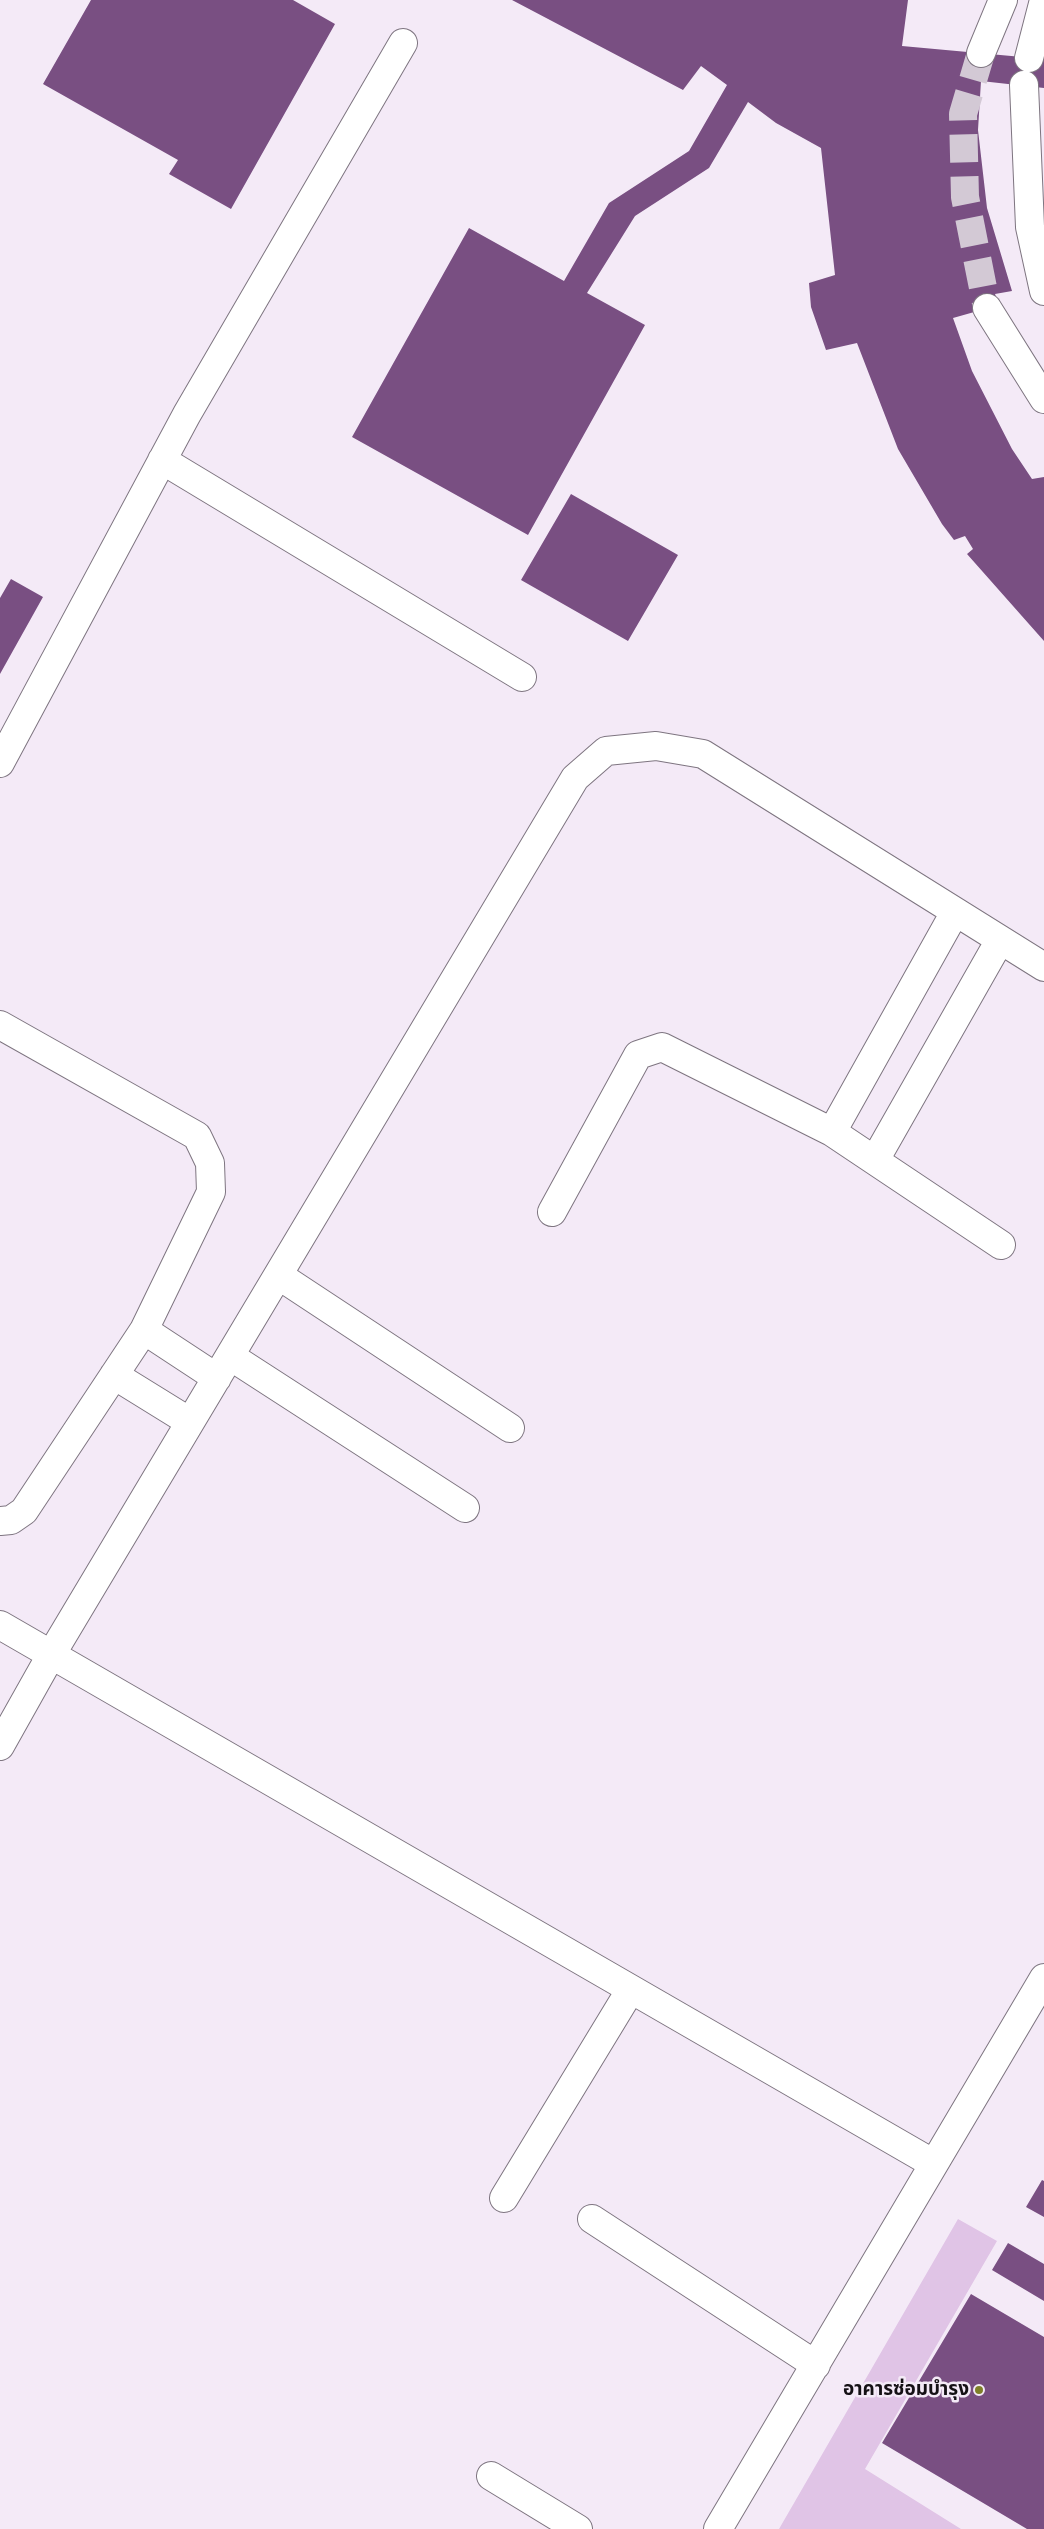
<!DOCTYPE html>
<meta charset="utf-8">
<style>
body{margin:0}
canvas{display:block;background:#f4eaf7}
</style>
<canvas width="1044" height="2529"></canvas>
<script>
const c = document.querySelector('canvas').getContext('2d');
c.lineJoin = 'round';
function fillPath(path, color) {
  c.fillStyle = color;
  c.fill(path, 'evenodd');
}
function toPath(rows) {
  const path = new Path2D();
  for (const r of rows) {
    path.moveTo(r[0], r[1]);
    for (let i = 2; i < r.length; i += 2) path.lineTo(r[i], r[i + 1]);
  }
  return path;
}
function trace(path, color, width, dash) {
  c.strokeStyle = color;
  c.lineWidth = width;
  c.lineCap = dash ? 'butt' : 'round';
  c.setLineDash(dash || []);
  c.stroke(path);
}
function drawText(font, color, halo, rows, align = 'center') {
  c.font = font + ' "PT Sans Narrow","Noto Sans Thai",sans-serif';
  c.lineWidth = 5;
  c.setLineDash([]);
  c.textBaseline = 'middle';
  c.strokeStyle = halo;
  c.fillStyle = color;
  for (const [text, x, y, turn = 0] of rows) {
    c.save();
    c.translate(x, y);
    c.rotate((+turn || 0) * Math.PI / 180);
    c.textAlign = isNaN(turn) ? turn : align;
    if (halo) c.strokeText(text, 0, 0);
    c.fillText(text, 0, 0);
    c.restore();
  }
}
fillPath(toPath([
 [958,2219,997,2241,865,2469,961,2529,779,2529]
]), '#e0c4e6');
fillPath(toPath([
 [91,0,293,0,335,24,231,209,169,174,178,160,43,84],
 [512,0,908,0,902,46,1044,59,1044,88,981,81,978,130,987,208,1012,291,995,294,999,305,953,318,972,371,1012,449,1032,479,1044,477,1044,641,967,554,973,549,965,536,954,540,942,524,898,449,857,343,826,350,811,307,809,283,835,275,821,148,776,123,748,102,709,168,635,216,587,293,645,325,528,535,352,437,469,228,564,281,609,203,689,151,727,85,701,66,683,90],
 [571,494,678,555,628,641,521,580],
 [11,579,43,597,0,674,0,598],
 [1042,2180,1044,2181,1044,2217,1026,2207],
 [1008,2243,1044,2264,1044,2301,992,2270],
 [971,2294,1044,2337,1044,2529,1027,2529,882,2443]
]), '#794f82');
trace(toPath([
 [981,53,963,114,965,197,987,308]
]), '#d3c9d5', 28, [28, 14]);
const minor = toPath([
 [981,53,1003,0],
 [1029,58,1044,0],
 [1024,85,1030,227,1044,291],
 [987,308,1044,399],
 [162,460,522,677],
 [0,763,187,414,403,43],
 [0,1025,197,1136,210,1163,211,1192,144,1330,24,1511,11,1520,0,1521],
 [832,1132,955,912],
 [875,1160,1000,940],
 [552,1212,638,1055,662,1047,832,1132,1001,1245],
 [278,1275,510,1428],
 [144,1330,217,1378],
 [230,1356,465,1508],
 [114,1375,190,1422],
 [0,1625,934,2164],
 [0,1746,51,1655,575,778,606,751,656,746,703,754,1044,967],
 [504,2198,631,1989],
 [592,2219,816,2365],
 [491,2476,578,2529],
 [718,2529,1044,1978]
]);
trace(minor, '#7e7580', 30);
trace(minor, '#fff', 28);
for (const [x, y, r, color] of [
 [979,2390,5,"#7f8029"]
]) {
  const dot = new Path2D();
  dot.arc(x, y, r, 0, 2 * Math.PI);
  c.fillStyle = color;
  c.fill(dot);
  trace(dot, '#f4eaf7', 2);
}
drawText('bold 19px', '#151115', '#f4eaf7', [
 ["อาคารซ่อมบำรุง",969,2390]
], 'right');
</script>
